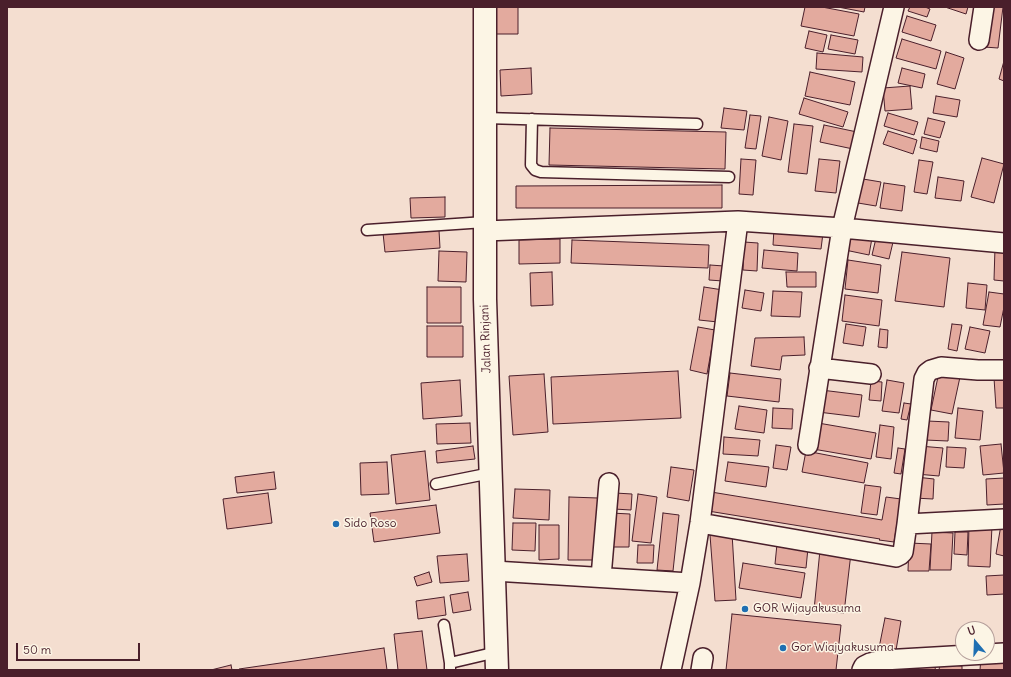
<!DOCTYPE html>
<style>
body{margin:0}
#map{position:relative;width:1011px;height:677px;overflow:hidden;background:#f4ded0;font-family:Delius,sans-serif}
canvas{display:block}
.frame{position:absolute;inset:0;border:8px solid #4a1f2b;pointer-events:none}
.north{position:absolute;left:955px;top:621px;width:40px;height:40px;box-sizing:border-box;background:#fcf5e5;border:1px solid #b59f9b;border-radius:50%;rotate:341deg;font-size:11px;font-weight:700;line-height:16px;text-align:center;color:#4a1f2b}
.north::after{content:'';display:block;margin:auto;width:14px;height:18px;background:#1f6fb2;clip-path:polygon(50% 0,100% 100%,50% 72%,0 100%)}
.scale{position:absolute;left:16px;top:643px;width:124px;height:18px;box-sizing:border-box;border:2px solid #4a1f2b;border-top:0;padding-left:5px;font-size:12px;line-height:14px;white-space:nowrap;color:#4a1f2b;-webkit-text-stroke:3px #fcf5e5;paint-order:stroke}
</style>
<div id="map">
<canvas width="1011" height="677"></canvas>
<div class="frame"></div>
<div class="north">U</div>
<div class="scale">50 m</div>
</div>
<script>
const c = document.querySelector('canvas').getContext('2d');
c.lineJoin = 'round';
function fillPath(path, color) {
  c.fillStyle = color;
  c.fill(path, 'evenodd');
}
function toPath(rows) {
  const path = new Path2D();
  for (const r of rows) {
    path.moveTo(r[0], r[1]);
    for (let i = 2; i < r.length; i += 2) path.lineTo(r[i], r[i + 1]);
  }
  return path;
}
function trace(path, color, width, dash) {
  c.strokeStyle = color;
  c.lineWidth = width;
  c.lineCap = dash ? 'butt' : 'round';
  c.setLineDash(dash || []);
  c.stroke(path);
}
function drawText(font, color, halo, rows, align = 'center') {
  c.font = font + ' Delius,sans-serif';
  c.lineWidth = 3;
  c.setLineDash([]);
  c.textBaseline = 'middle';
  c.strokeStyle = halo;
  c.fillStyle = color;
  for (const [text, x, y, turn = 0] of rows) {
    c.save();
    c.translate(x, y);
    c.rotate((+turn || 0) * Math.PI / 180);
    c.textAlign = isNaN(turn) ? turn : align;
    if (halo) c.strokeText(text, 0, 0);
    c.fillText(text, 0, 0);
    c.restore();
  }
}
const building = toPath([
 [495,7,518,7,518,34,495,34,495,7],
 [805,7,822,7,859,14,854,36,801,26,805,7],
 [838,7,865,7,864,12,838,7],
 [910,7,925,7,930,9,927,17,908,11,910,7],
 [945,7,968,7,966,14,945,7],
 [989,7,1003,7,998,48,984,47,989,7],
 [907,16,936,25,931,41,902,32,907,16],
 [809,31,827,35,823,52,805,48,809,31],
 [831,35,858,40,855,54,828,49,831,35],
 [902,39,941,51,936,69,896,58,902,39],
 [946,52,964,58,955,89,937,84,946,52],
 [817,53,863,57,862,72,816,69,817,53],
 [1004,61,1004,81,999,79,1004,61],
 [531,68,532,94,501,96,500,70,531,68],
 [902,68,925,74,922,88,898,83,902,68],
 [810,72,855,82,850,105,805,96,810,72],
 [910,86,912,109,885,111,883,88,910,86],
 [936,96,960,100,957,117,933,113,936,96],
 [804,98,848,112,843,127,799,114,804,98],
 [724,108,747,111,744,130,721,128,724,108],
 [888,113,918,122,914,135,884,126,888,113],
 [750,115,761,116,756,149,745,148,750,115],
 [769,117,788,121,781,160,762,156,769,117],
 [928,118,945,122,940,138,924,134,928,118],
 [794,124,813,126,807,174,788,172,794,124],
 [824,125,857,132,853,149,820,142,824,125],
 [550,128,726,132,725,169,549,165,550,128],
 [888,131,917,140,913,154,883,144,888,131],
 [922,137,939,141,937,152,920,148,922,137],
 [982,158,1004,164,994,203,971,197,982,158],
 [741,159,756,160,753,195,739,194,741,159],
 [819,159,840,161,836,193,815,191,819,159],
 [919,160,933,162,927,194,914,192,919,160],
 [938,177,964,181,961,201,935,198,938,177],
 [857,178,881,182,876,206,852,202,857,178],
 [884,183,905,186,902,211,880,208,884,183],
 [722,185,722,208,516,208,516,186,722,185],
 [445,197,445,217,411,218,410,198,445,197],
 [774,229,823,233,821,249,773,245,774,229],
 [439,230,440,248,385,252,383,233,439,230],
 [849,232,872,238,869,255,845,250,849,232],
 [877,234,894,238,889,259,872,255,877,234],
 [560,239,560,263,519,264,519,240,560,239],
 [572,240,709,245,708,268,571,263,572,240],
 [744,242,758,243,757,271,743,270,744,242],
 [995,248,1004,248,1004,281,994,280,995,248],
 [764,250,798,253,797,271,762,268,764,250],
 [439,251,467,252,466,282,438,281,439,251],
 [902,252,950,258,944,307,895,301,902,252],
 [848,260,881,265,878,293,845,289,848,260],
 [710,265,724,266,723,281,709,280,710,265],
 [552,272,553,305,531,306,530,273,552,272],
 [786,272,816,272,816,287,787,287,786,272],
 [968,283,987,285,985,310,966,308,968,283],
 [427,287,461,287,461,323,427,323,427,287],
 [704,287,723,290,718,322,699,320,704,287],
 [745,290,764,293,761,311,742,308,745,290],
 [773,291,802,292,800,317,771,316,773,291],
 [989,292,1004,294,1004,307,1000,327,983,325,989,292],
 [845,295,882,300,879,326,842,321,845,295],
 [846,324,866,327,863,346,843,343,846,324],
 [952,324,962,325,957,351,948,349,952,324],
 [427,326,463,326,463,357,427,357,427,326],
 [698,327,715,330,707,374,690,370,698,327],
 [970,327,990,331,985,353,965,349,970,327],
 [880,329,888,330,887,348,878,347,880,329],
 [804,337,805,355,782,356,780,370,751,366,755,338,804,337],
 [678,371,681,418,553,424,551,377,678,371],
 [939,372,960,377,952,414,931,410,939,372],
 [730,373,781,379,779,402,727,396,730,373],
 [544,374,548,432,513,435,509,376,544,374],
 [1004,377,1004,408,996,408,994,378,1004,377],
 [460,380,462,416,423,419,421,383,460,380],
 [887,380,904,383,899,413,882,411,887,380],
 [871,381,882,382,881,401,869,400,871,381],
 [821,390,862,395,859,417,818,412,821,390],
 [904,403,911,404,907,420,901,419,904,403],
 [739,406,767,410,764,433,735,429,739,406],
 [773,408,793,409,792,429,772,428,773,408],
 [958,408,983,411,980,440,955,438,958,408],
 [927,421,949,422,948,441,925,440,927,421],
 [470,423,471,443,437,444,436,424,470,423],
 [818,423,876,433,871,459,813,449,818,423],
 [880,425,894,427,891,459,876,457,880,425],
 [724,437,760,440,758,456,723,454,724,437],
 [1001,444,1004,473,983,475,980,446,1001,444],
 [776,445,791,447,787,470,773,468,776,445],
 [473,446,475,459,437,463,436,451,473,446],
 [919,446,943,448,939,476,916,474,919,446],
 [947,447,966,448,964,468,946,467,947,447],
 [898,448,905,449,901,474,894,473,898,448],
 [425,451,430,500,396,504,391,455,425,451],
 [806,451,868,463,864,483,802,472,806,451],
 [387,462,389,494,361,495,360,463,387,462],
 [728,462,769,467,766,487,725,481,728,462],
 [671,467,694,470,689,501,667,497,671,467],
 [274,472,276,489,237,493,235,477,274,472],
 [916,477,934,479,933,499,914,498,916,477],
 [1004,478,1004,504,987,505,986,479,1004,478],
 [865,485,881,487,877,515,861,513,865,485],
 [515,489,550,490,549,520,513,518,515,489],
 [711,492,882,520,886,497,901,499,894,542,879,540,880,539,708,511,711,492],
 [268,493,272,523,227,529,223,499,268,493],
 [615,493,632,494,631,510,614,509,615,493],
 [638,494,657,497,651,543,632,541,638,494],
 [569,497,598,498,596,560,568,560,569,497],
 [436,505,440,533,374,542,370,513,436,505],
 [611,513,630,514,629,547,610,547,611,513],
 [663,513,679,515,673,571,657,570,663,513],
 [513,523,536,523,535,551,512,550,513,523],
 [539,525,559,525,559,559,539,560,539,525],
 [969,525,992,526,990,567,968,566,969,525],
 [1001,525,1004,525,1004,556,996,554,1001,525],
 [932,532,953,533,951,570,930,570,932,532],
 [955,532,968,532,967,555,954,554,955,532],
 [732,533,736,600,715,601,710,535,732,533],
 [909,543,931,544,929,571,908,571,909,543],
 [777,544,808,548,806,568,775,564,777,544],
 [638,545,654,545,653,563,637,563,638,545],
 [820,550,851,553,844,613,814,610,820,550],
 [467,554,469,581,440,583,437,556,467,554],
 [743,563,805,573,801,598,739,588,743,563],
 [429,572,432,582,417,586,414,577,429,572],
 [1004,575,1004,594,987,595,986,576,1004,575],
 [468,592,471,610,453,613,450,595,468,592],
 [444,597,446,615,418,619,416,601,444,597],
 [732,614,841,625,836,670,726,670,732,614],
 [885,618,901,621,895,656,878,653,885,618],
 [422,631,427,670,398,670,394,634,422,631],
 [384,648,387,670,239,670,239,669,384,648],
 [981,657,1004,659,1004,670,980,670,981,657],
 [914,662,936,663,935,670,914,670,914,662],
 [940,664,962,666,962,670,939,670,940,664],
 [231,665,232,670,211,670,231,665]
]);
fillPath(building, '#e3aa9e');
trace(building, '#4a1f2b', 1);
const service = toPath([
 [485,118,697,124],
 [532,119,531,165,535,170,541,172,729,177],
 [367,230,485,222],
 [436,484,491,473],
 [444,625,450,663],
 [450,670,450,663,497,652]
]);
const minor = toPath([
 [979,40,984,7],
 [485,231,738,221],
 [819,368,871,374],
 [808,445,842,228,1004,243],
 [700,523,896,557,900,555,903,552,907,524,1004,519],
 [907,524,924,379,927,373,931,370,941,367,978,370,1004,370],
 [494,571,690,583],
 [601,577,609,483],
 [671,670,690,583,700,523,738,221,842,228,894,7],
 [701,670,703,658],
 [862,670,864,666,870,663,883,660,1004,653]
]);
const tertiary = toPath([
 [485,7,485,299,497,670]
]);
trace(service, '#4a1f2b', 13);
trace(minor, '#4a1f2b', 22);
trace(tertiary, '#4a1f2b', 25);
trace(service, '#fcf5e5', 10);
trace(minor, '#fcf5e5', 19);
trace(tertiary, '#fcf5e5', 22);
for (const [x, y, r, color] of [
 [336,524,4,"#1f6fb2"],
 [745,609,4,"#1f6fb2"],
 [783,648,4,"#1f6fb2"]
]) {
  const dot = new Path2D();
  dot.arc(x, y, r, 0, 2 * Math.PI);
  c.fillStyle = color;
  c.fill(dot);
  trace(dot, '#fcf5e5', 1.5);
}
drawText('12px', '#4a1f2b', '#fcf5e5', [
 ["Jalan Rinjani",486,339,-92]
]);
drawText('12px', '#4a1f2b', '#fcf5e5', [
 ["Sido Roso",344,524],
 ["GOR Wijayakusuma",753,609],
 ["Gor Wiajyakusuma",791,648]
], 'left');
</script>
